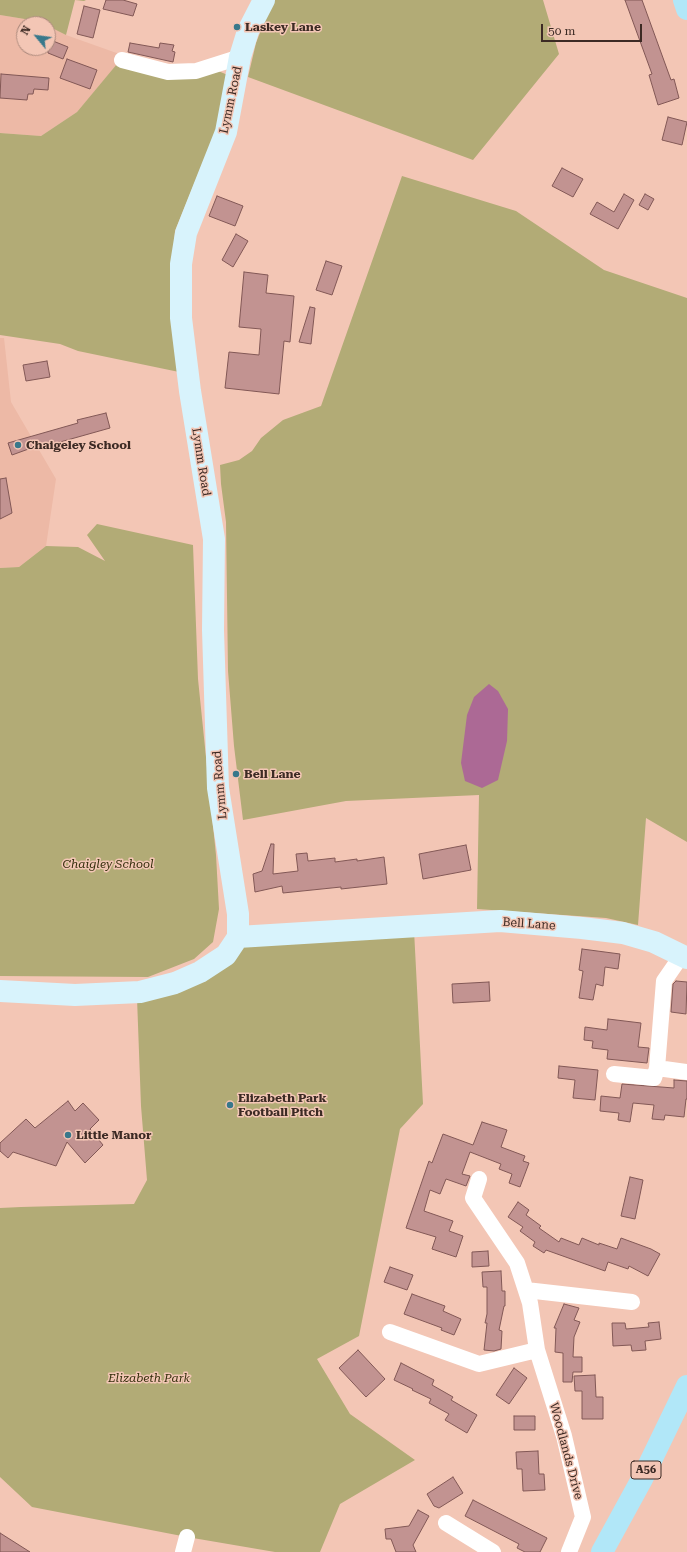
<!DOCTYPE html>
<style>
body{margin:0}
#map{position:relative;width:687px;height:1552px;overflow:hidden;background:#f3c6b5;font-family:"Roboto Serif",serif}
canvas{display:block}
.north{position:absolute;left:16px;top:16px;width:40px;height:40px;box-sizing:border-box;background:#f3c6b5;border:1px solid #aa887b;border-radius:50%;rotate:299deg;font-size:11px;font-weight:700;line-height:16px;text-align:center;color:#3c2a24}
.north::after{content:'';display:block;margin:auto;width:14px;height:18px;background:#38788b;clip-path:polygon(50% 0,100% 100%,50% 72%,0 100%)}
.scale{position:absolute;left:541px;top:24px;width:101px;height:18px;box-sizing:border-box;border:2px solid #3c2a24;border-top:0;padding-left:5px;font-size:12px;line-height:14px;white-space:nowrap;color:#3c2a24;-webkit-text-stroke:3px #f3c6b5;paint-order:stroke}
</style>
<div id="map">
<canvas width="687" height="1552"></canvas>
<div class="north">N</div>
<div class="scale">50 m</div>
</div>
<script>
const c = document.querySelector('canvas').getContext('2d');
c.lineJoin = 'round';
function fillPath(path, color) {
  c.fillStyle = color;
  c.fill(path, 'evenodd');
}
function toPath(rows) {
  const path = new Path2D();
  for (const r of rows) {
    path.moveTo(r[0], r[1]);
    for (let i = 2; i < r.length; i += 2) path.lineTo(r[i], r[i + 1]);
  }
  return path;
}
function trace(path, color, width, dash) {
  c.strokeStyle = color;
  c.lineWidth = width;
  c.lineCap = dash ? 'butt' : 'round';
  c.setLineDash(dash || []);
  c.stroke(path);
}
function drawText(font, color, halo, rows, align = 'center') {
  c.font = font + ' "Roboto Serif",serif';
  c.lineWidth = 3;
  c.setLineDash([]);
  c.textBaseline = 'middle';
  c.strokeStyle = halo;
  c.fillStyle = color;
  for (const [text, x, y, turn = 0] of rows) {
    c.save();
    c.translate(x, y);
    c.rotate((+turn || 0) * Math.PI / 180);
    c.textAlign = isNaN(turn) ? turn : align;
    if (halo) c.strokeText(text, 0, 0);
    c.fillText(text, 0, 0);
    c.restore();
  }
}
fillPath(toPath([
 [0,15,37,21,44,24,24,24,24,48,48,48,48,26,66,35,125,56,77,112,41,136,0,133],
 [0,338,4,338,11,402,56,479,46,546,19,567,0,568]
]), '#edb9a6');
fillPath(toPath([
 [0,0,86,0,84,1,75,0,66,35,48,26,48,24,44,24,37,21,0,15],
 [275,0,543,0,559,54,473,160,248,77,256,43,268,12],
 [117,64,216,70,230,76,216,130,175,231,172,273,179,372,78,351,60,344,0,335,0,133,41,136,77,112],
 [402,176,516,211,604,270,687,298,687,842,646,818,638,925,606,918,477,909,479,795,346,801,243,820,234,746,228,671,226,522,221,484,220,465,239,460,252,451,261,438,283,420,321,406],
 [97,524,193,545,198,679,216,855,219,909,213,942,194,959,148,977,0,976,0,568,19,567,46,546,78,547,105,561,87,535],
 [414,930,423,1104,400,1129,359,1336,317,1359,350,1414,415,1460,340,1504,320,1552,275,1552,187,1537,32,1507,0,1477,0,1208,21,1207,134,1204,147,1180,141,1106,137,998,245,932]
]), '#b2ab76');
fillPath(toPath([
 [489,684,498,691,508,709,507,741,498,780,482,788,465,781,461,763,467,715,474,697]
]), '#ac6995');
const building = toPath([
 [106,0,123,0,137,4,133,16,103,9,106,0],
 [625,0,642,0,671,80,674,79,679,98,658,105,649,75,652,74,625,0],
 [84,6,100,10,93,38,77,34,84,6],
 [48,39,68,47,63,59,48,53,48,39],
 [130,43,159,48,160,43,174,45,172,51,175,52,173,62,128,52,130,43],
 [67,59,97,70,90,89,60,78,67,59],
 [1,74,49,78,48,90,34,89,33,94,28,94,27,100,0,98,1,74],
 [668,117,687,122,682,145,662,140,668,117],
 [562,168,583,179,573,197,552,186,562,168],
 [624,194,634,200,618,229,590,214,597,202,614,212,624,194],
 [645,194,654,199,648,210,639,205,645,194],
 [217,196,243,206,235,226,209,216,217,196],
 [236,234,248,241,233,267,222,260,236,234],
 [326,261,342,266,332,295,316,290,326,261],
 [244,272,268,275,266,293,294,296,290,342,284,341,279,394,225,388,229,352,259,355,261,329,239,327,244,272],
 [310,307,315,308,311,344,299,342,310,307],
 [47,361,50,377,26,381,23,365,47,361],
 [106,413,110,428,46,446,45,443,12,455,8,443,78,423,77,420,106,413],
 [6,478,12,513,0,519,0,479,6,478],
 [271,844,274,844,273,874,298,871,296,854,307,853,308,861,335,858,335,862,357,859,357,861,384,857,387,884,341,889,341,887,283,893,282,886,255,892,253,874,262,871,271,844],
 [466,845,471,870,423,879,419,854,466,845],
 [582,949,620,954,618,969,605,967,603,986,596,984,593,1000,579,998,583,971,579,970,582,949],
 [676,981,687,982,686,1014,671,1012,673,984,676,981],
 [489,982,490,1001,453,1003,452,984,489,982],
 [608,1019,641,1023,638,1047,649,1048,647,1063,607,1059,608,1050,592,1048,593,1041,584,1040,585,1027,607,1030,608,1019],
 [559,1066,598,1070,595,1100,573,1098,575,1080,558,1078,559,1066],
 [674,1080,687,1081,687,1099,686,1099,684,1117,665,1115,664,1120,652,1119,654,1105,633,1103,630,1122,618,1120,619,1113,600,1111,601,1096,620,1098,622,1084,674,1088,674,1080],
 [68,1101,75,1111,83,1103,99,1120,90,1129,103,1145,85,1163,67,1142,56,1166,13,1152,8,1158,0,1151,0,1143,26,1119,35,1128,68,1101],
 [482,1122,507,1130,501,1147,525,1156,523,1161,529,1163,520,1187,509,1183,512,1174,499,1169,501,1164,470,1152,462,1174,470,1176,466,1186,446,1179,440,1194,430,1190,424,1211,453,1221,449,1231,463,1236,456,1257,432,1249,436,1237,406,1228,429,1161,432,1163,443,1134,473,1145,482,1122],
 [630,1177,643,1180,635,1219,621,1216,630,1177],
 [518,1202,529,1210,526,1215,541,1226,539,1228,559,1242,561,1238,579,1245,582,1238,599,1245,599,1243,617,1249,621,1238,651,1249,660,1254,648,1276,629,1266,628,1269,608,1262,605,1271,546,1250,544,1253,533,1246,535,1242,520,1231,523,1227,508,1217,518,1202],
 [488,1251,489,1266,472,1267,472,1252,488,1251],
 [390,1267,413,1275,407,1290,384,1282,390,1267],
 [501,1271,502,1291,505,1291,505,1306,504,1306,499,1330,502,1331,501,1349,494,1351,484,1350,487,1323,485,1323,487,1314,487,1287,483,1287,482,1272,501,1271],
 [412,1294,445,1306,443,1311,461,1319,454,1335,441,1330,442,1328,404,1314,412,1294],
 [564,1304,579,1308,574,1320,580,1322,574,1337,573,1357,582,1357,582,1372,573,1372,572,1382,563,1382,563,1353,555,1352,556,1328,554,1328,564,1304],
 [659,1322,661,1339,645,1341,646,1350,632,1351,631,1345,613,1346,612,1323,625,1323,626,1329,649,1327,648,1323,659,1322],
 [358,1350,385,1379,366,1397,339,1368,358,1350],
 [401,1363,434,1380,432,1385,453,1397,451,1400,477,1415,467,1433,445,1420,449,1414,429,1403,431,1399,412,1390,413,1389,394,1380,401,1363],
 [514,1368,527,1378,509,1404,496,1395,514,1368],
 [595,1375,596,1397,603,1397,603,1419,582,1419,582,1391,575,1391,574,1376,595,1375],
 [514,1416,535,1416,535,1430,514,1430,514,1416],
 [538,1451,539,1474,544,1474,545,1490,523,1491,522,1469,517,1469,516,1452,538,1451],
 [453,1477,463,1493,439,1508,434,1506,427,1494,453,1477],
 [473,1500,547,1538,540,1552,525,1552,517,1548,519,1544,465,1516,473,1500],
 [418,1510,429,1516,413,1545,416,1552,396,1552,391,1539,386,1539,385,1529,409,1526,418,1510],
 [0,1533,30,1552,0,1552,0,1533]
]);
fillPath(building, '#c29391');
trace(building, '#825856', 1);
trace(toPath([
 [122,60,168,72,196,71,240,57],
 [657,1068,687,1072],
 [614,1074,654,1078,657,1068,664,981,682,955],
 [479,1179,473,1198,517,1263,530,1303,537,1350,564,1436,583,1517,569,1552],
 [526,1290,632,1302],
 [390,1332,479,1364,537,1350],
 [446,1523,493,1552],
 [183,1552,187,1537]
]), '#fff', 16);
trace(toPath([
 [238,937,238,914,218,788,213,630,214,539,190,391,181,318,181,264,186,233,226,132,240,57,248,31,264,0],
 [238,937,500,921,582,928,623,933,654,942,687,958],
 [0,991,75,995,140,992,175,983,200,972,226,955,238,937]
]), '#d8f3fc', 22);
trace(toPath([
 [684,0,687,9],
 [602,1552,642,1479,687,1386]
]), '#b1e7f8', 22);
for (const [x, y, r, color] of [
 [237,27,4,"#38788b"],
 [18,445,4,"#38788b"],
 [236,774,4,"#38788b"],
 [230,1105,4,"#38788b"],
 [68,1135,4,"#38788b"]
]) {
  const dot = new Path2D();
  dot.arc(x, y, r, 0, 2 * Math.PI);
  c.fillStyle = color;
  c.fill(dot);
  trace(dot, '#f3c6b5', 1.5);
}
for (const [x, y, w] of [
 [646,1470,30]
]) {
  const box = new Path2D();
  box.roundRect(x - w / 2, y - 9, w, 18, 3);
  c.fillStyle = '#f3c6b5';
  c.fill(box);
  trace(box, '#3c2a24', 1);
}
drawText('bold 11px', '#3c2a24', null, [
 ["A56",646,1470]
]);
drawText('bold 12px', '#3c2a24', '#f3c6b5', [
 ["Laskey Lane",245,27],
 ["Chaigeley School",26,445],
 ["Bell Lane",244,774],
 ["Elizabeth Park",238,1098],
 ["Football Pitch",238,1112],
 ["Little Manor",76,1135]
], 'left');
drawText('12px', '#3c2a24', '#f3c6b5', [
 ["Lymm Road",231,100,-78],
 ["Lymm Road",201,462,81],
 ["Lymm Road",220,785,-95],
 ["Bell Lane",529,924,4],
 ["Woodlands Drive",566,1451,75]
]);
drawText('italic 12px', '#352f0c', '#f3c6b5', [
 ["Chaigley School",108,864],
 ["Elizabeth Park",149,1378]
]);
</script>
